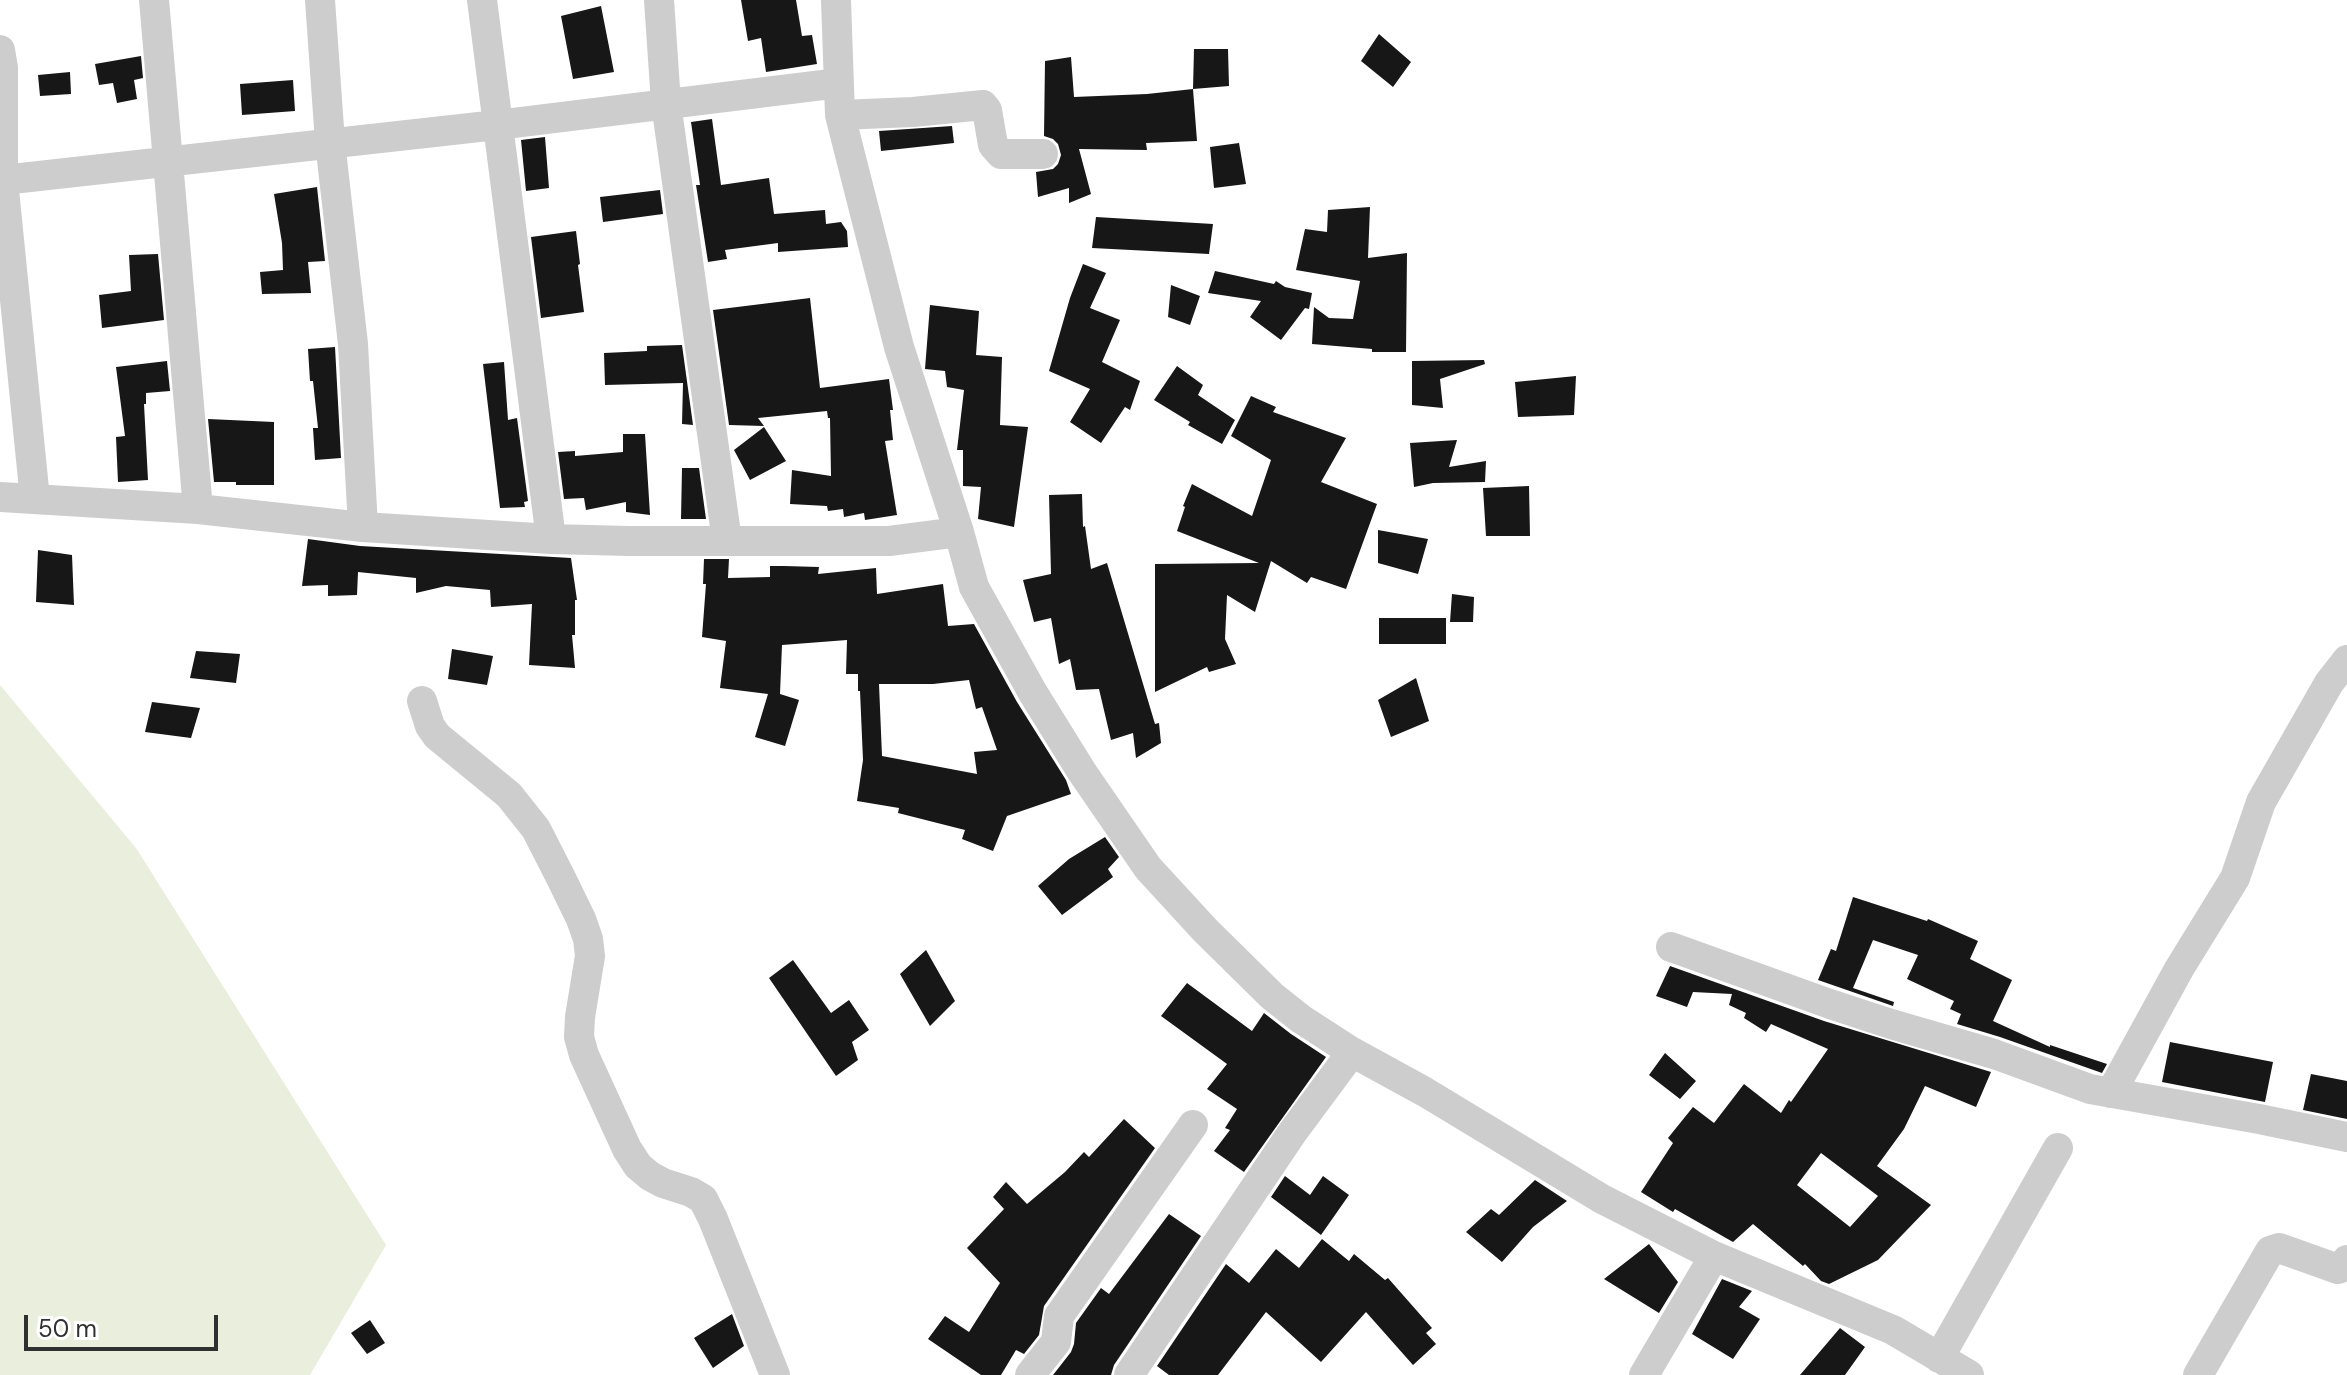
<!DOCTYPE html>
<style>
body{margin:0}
#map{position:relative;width:2347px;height:1375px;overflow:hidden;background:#fff;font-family:"DM Sans",sans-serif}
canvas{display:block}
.scale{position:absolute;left:24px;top:1315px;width:194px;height:36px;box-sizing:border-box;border:4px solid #303030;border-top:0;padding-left:10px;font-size:24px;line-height:28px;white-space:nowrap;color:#303030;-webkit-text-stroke:6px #fff;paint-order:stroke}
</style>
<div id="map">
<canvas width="2347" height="1375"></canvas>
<div class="scale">50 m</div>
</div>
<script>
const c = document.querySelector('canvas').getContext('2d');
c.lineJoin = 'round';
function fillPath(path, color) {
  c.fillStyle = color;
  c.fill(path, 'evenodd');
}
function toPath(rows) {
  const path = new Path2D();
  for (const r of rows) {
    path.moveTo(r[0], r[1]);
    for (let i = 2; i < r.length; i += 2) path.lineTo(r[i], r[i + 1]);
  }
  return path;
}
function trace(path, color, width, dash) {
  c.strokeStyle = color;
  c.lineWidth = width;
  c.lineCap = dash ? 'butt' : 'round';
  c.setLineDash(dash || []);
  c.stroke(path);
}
fillPath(toPath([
 [0,685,136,848,386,1245,310,1375,0,1375]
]), '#eaeedd');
fillPath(toPath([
 [741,0,796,0,802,36,812,35,817,64,766,72,761,38,748,41],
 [601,6,614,72,573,79,561,16],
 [1379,34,1411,62,1393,87,1361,61],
 [1194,49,1228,49,1229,86,1193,89],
 [141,56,143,78,134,80,137,99,117,103,113,83,99,85,95,64],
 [1071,57,1074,97,1147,94,1193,89,1197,141,1146,143,1147,150,1079,149,1091,194,1069,203,1069,188,1038,197,1036,172,1053,169,1058,164,1061,155,1058,144,1053,139,1044,136,1045,61],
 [70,72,71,94,40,96,38,75],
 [293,80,295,111,242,115,240,84],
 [712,119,721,185,769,178,774,214,825,210,826,224,841,222,847,231,848,247,778,252,778,243,725,250,727,259,708,262,696,185,700,185,691,122],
 [952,126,954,143,881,151,879,131],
 [545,137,549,188,526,191,521,140],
 [1239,143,1246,184,1214,188,1210,147],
 [317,187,325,261,308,262,311,293,262,294,260,272,283,270,282,243,274,194],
 [660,190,663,214,603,222,600,197],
 [1370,207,1368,258,1407,253,1406,352,1372,352,1372,349,1312,344,1314,307,1329,318,1353,319,1360,281,1296,270,1305,229,1327,232,1328,210],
 [1096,217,1213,224,1209,254,1092,248],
 [576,231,580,264,578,265,584,312,541,318,531,237],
 [158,254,164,320,102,328,99,295,131,291,129,255],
 [1083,264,1106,273,1090,308,1120,320,1102,362,1140,381,1130,410,1125,407,1101,443,1070,422,1090,389,1049,371,1070,298],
 [1215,271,1274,284,1276,281,1285,287,1312,293,1309,309,1305,308,1281,340,1250,317,1261,301,1208,293],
 [1171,285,1200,296,1190,325,1168,317],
 [810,298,820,388,889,379,893,410,890,410,893,440,885,441,897,515,865,520,864,513,844,517,843,509,828,511,827,506,790,504,792,470,831,476,830,418,828,418,827,411,758,418,764,426,729,425,713,310],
 [930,305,979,311,976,355,1002,357,1000,425,1028,427,1014,527,978,519,981,487,963,486,963,450,957,450,964,390,947,387,945,371,925,369],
 [682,345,693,425,682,424,683,383,605,385,604,353,647,351,647,346],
 [335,347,341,458,315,460,313,428,318,428,313,381,310,381,308,349],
 [1484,360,1485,364,1440,379,1443,408,1412,405,1412,361],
 [167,361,170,391,146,393,146,404,144,404,148,480,118,482,116,437,125,436,116,367],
 [504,362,508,420,517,418,528,501,524,502,525,507,500,508,483,364],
 [1177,366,1203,385,1198,395,1235,420,1222,444,1188,425,1190,422,1154,400],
 [1576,376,1574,415,1518,417,1515,382],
 [1251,396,1276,407,1273,412,1346,438,1321,482,1377,504,1346,589,1311,577,1307,583,1271,561,1255,612,1227,595,1225,639,1236,664,1209,672,1207,667,1155,692,1155,564,1259,563,1177,531,1185,507,1183,506,1192,484,1252,516,1271,460,1231,436],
 [208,419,274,422,274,485,236,485,236,482,214,482],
 [764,427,786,461,750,480,734,450],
 [623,434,645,434,650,515,626,512,626,502,586,510,584,498,564,499,558,452,575,451,575,456,623,452],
 [1457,440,1449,467,1486,461,1485,482,1433,483,1414,487,1410,443],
 [682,468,699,468,706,519,681,519],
 [1529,486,1530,536,1486,536,1483,488],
 [1082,494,1083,527,1085,526,1091,569,1107,563,1155,724,1159,723,1161,743,1136,758,1133,733,1111,740,1099,689,1076,690,1070,659,1059,664,1051,618,1034,622,1023,580,1051,574,1049,495],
 [1378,530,1428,539,1418,574,1378,563],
 [308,539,360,546,571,558,577,600,575,600,575,635,572,635,575,668,529,665,532,604,491,607,490,590,446,586,416,593,416,578,358,572,357,595,328,596,328,585,302,586],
 [38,550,72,555,74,605,36,602],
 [704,559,729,559,728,578,770,577,770,566,784,566,819,567,818,574,876,568,877,594,943,584,948,626,974,624,1017,702,1066,780,1071,794,1007,816,993,851,962,839,965,830,898,813,899,808,857,801,863,760,860,691,858,691,858,674,846,674,847,640,782,645,780,694,799,700,785,746,755,737,768,694,720,688,726,641,702,637,706,584,703,584],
 [969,680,976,709,982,707,997,750,974,752,977,774,882,756,879,684,933,684],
 [1452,594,1474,597,1473,622,1450,622],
 [1379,618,1446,618,1446,644,1379,644],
 [452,649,493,656,487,685,448,679],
 [196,651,240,654,236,683,190,678],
 [1416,678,1429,721,1391,737,1378,700],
 [152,702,200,708,191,738,145,732],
 [1105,837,1119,857,1108,869,1113,877,1062,915,1038,886,1069,859],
 [1853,897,1927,921,1928,919,1978,941,1970,959,2012,980,1993,1021,2050,1047,2050,1045,2107,1064,2102,1073,2000,1037,1957,1024,1961,1014,1950,1009,1954,1001,1907,979,1918,955,1873,940,1853,988,1894,1002,1893,1006,1818,980,1831,949,1836,951],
 [926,950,955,1001,930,1026,900,974],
 [793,960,831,1013,849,1000,869,1030,852,1042,858,1060,836,1076,769,978],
 [1670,966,1824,1021,1991,1072,1976,1107,1925,1086,1904,1129,1877,1166,1931,1205,1878,1260,1829,1284,1821,1281,1805,1264,1803,1266,1753,1224,1733,1242,1675,1209,1673,1212,1641,1192,1673,1143,1668,1138,1693,1107,1714,1123,1744,1084,1781,1113,1789,1100,1791,1102,1828,1049,1771,1024,1766,1032,1744,1018,1746,1013,1729,1005,1732,994,1693,992,1687,1007,1656,996],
 [1821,1153,1878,1196,1850,1227,1797,1185],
 [1187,983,1252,1031,1264,1013,1291,1034,1326,1057,1244,1172,1214,1151,1230,1130,1225,1128,1237,1109,1207,1089,1227,1064,1161,1016],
 [2170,1042,2273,1062,2265,1102,2162,1082],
 [1665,1053,1696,1081,1680,1099,1649,1075],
 [2311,1074,2347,1081,2347,1119,2303,1110],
 [1124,1119,1155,1148,1044,1306,1039,1335,1024,1354,1016,1350,1001,1375,981,1375,928,1339,945,1316,969,1332,1000,1283,967,1248,1004,1209,993,1197,1006,1182,1027,1204,1065,1172,1084,1152,1089,1157],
 [1285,1176,1310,1195,1323,1176,1349,1195,1321,1235,1271,1197],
 [1535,1180,1567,1201,1533,1227,1502,1262,1466,1232,1491,1209,1499,1215],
 [1169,1214,1201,1236,1114,1365,1111,1375,1053,1375,1071,1352,1074,1344,1076,1323,1101,1288,1109,1294],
 [1322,1239,1349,1261,1354,1254,1385,1280,1388,1278,1432,1328,1426,1333,1436,1344,1413,1365,1366,1312,1321,1362,1266,1312,1218,1375,1169,1375,1157,1366,1226,1264,1249,1283,1276,1249,1299,1268],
 [1649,1244,1678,1282,1659,1313,1604,1279],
 [1722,1279,1752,1291,1739,1307,1760,1319,1733,1359,1692,1334],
 [732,1314,744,1346,713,1368,694,1338],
 [370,1320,385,1343,367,1354,351,1333],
 [1840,1328,1865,1347,1845,1375,1800,1375]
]), '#171717');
trace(toPath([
 [154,0,198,509],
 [320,0,330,142,353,344,363,527],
 [482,0,551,539],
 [659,0,666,103,727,541],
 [836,0,840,115,899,347,959,532,974,587,1033,693,1082,772,1148,868,1205,930,1272,996,1301,1019,1352,1052,1425,1092,1602,1199,1714,1256,1893,1330,1969,1375],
 [0,50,3,68,3,180,0,180],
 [840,115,913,112,983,105,987,110,993,145,1001,154,1043,154],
 [0,497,198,509,363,527,551,539,629,541,889,541,959,532],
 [35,499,3,180,497,125,839,83],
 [422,701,430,726,437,736,509,795,536,829,561,878,581,919,588,939,590,956,580,1017,579,1037,584,1055,627,1149,638,1166,650,1176,663,1183,691,1192,703,1199,713,1219,775,1375],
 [1671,947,1830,1004,1891,1024,1994,1054,2090,1089,2259,1119,2347,1137],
 [2111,1093,2179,969,2235,878,2261,802,2329,683,2347,660],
 [1939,1358,2058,1148],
 [1030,1375,1056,1342,1059,1316,1193,1125],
 [1129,1375,1292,1133,1352,1052],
 [1644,1375,1714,1256],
 [2198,1375,2270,1251,2279,1248,2338,1269,2343,1267,2347,1260]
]), '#cdcdcd', 30);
</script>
